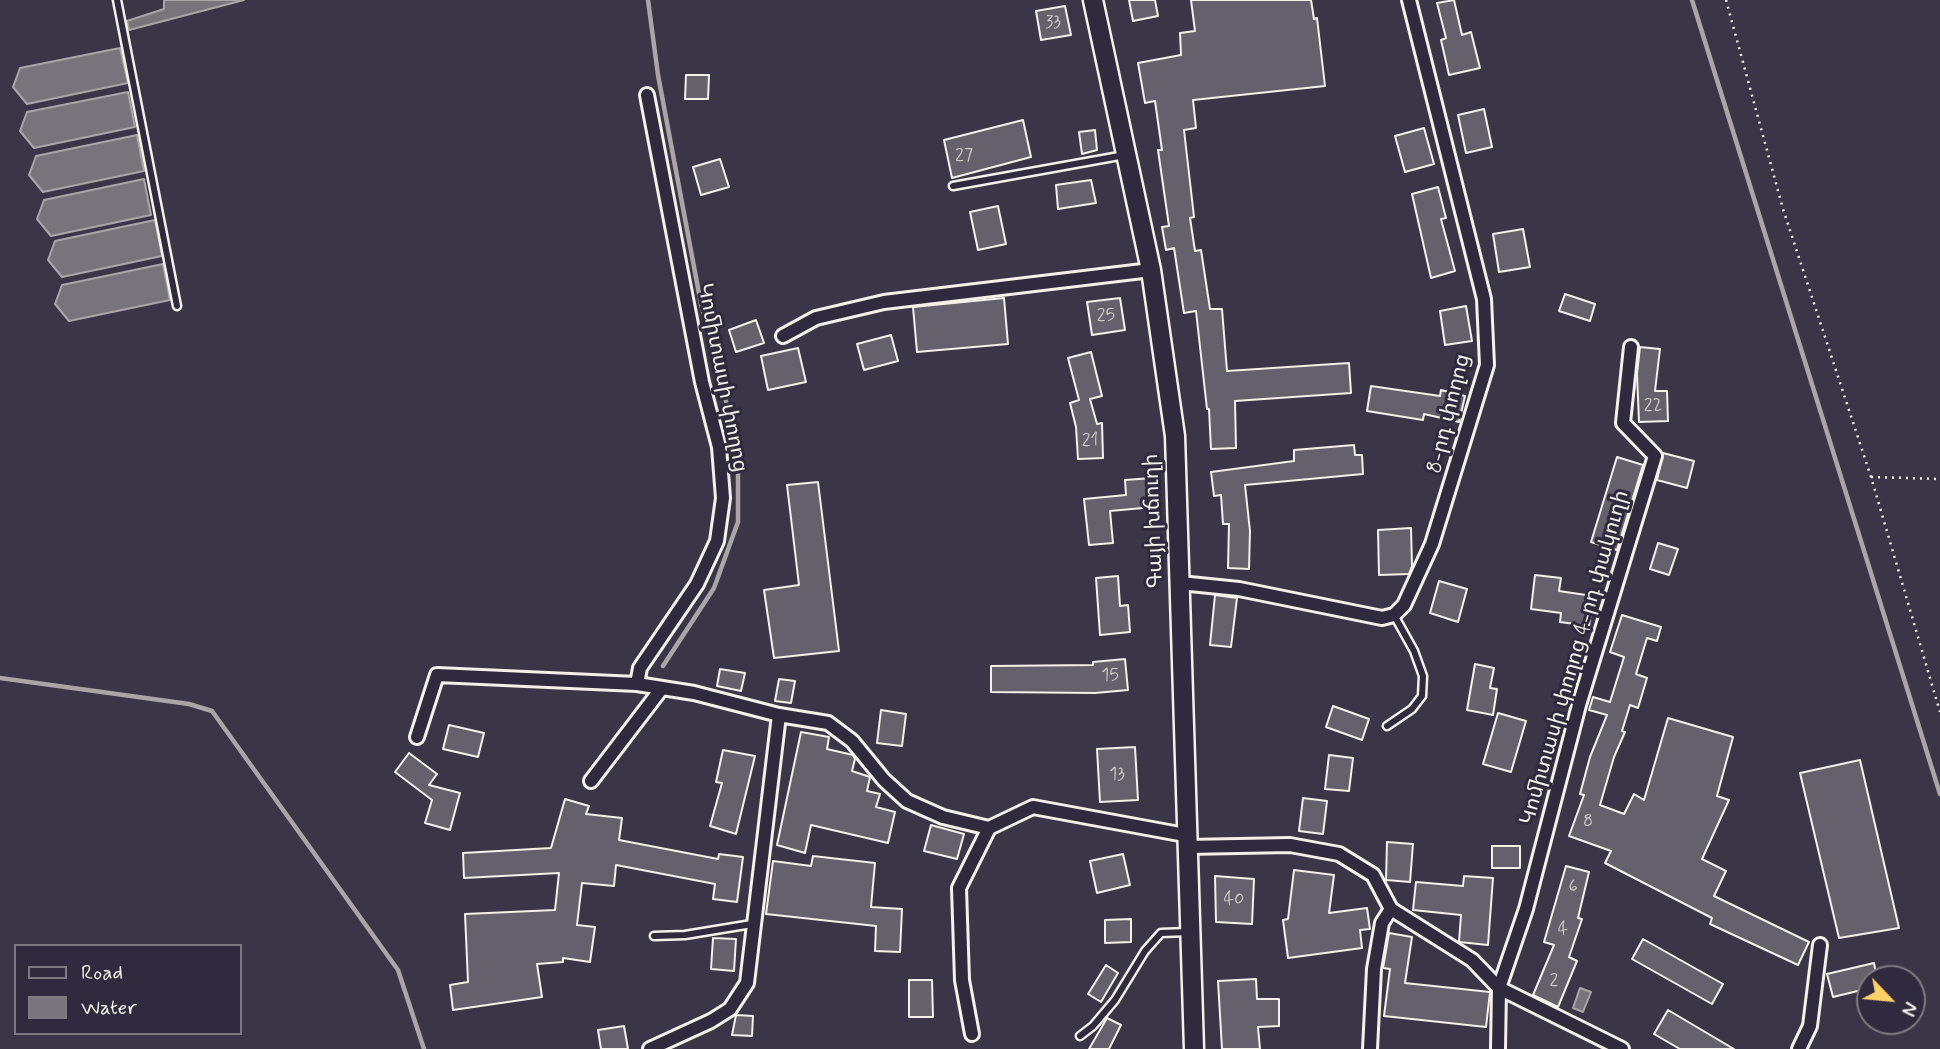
<!DOCTYPE html>
<meta charset="utf-8">
<style>
body{margin:0}
#map{position:relative;width:1940px;height:1049px;overflow:hidden;background:#3b3647;font-family:Mynerve,sans-serif}
canvas{display:block}
.legend{position:absolute;left:14px;top:944px;width:228px;height:91px;box-sizing:border-box;background:#2f2a3d;border:2px solid #7e7a81;margin:0;padding:9px 12px;list-style:none;font-size:21px;color:#f4f1e8}
.legend li{display:flex;align-items:center;gap:14px;height:35px}
.legend b{width:35px;border:2px solid #7e7a81}
.north{position:absolute;left:1856px;top:965px;width:70px;height:70px;box-sizing:border-box;background:#2f2a3d;border:2px solid #7e7a81;border-radius:50%;rotate:116deg;font-size:19px;font-weight:700;line-height:28px;text-align:center;color:#f4f1e8}
.north::after{content:'';display:block;margin:auto;width:24px;height:32px;background:#ffd166;clip-path:polygon(50% 0,100% 100%,50% 72%,0 100%)}
</style>
<div id="map">
<canvas width="1940" height="1049"></canvas>
<ul class="legend">
<li><b style="height:9px;background:#2f2a3d"></b>Road</li>
<li><b style="height:19px;background:#78747b"></b>Water</li>
</ul>
<div class="north">N</div>
</div>
<script>
const c = document.querySelector('canvas').getContext('2d');
c.lineJoin = 'round';
function fillPath(path, color) {
  c.fillStyle = color;
  c.fill(path, 'evenodd');
}
function toPath(rows) {
  const path = new Path2D();
  for (const r of rows) {
    path.moveTo(r[0], r[1]);
    for (let i = 2; i < r.length; i += 2) path.lineTo(r[i], r[i + 1]);
  }
  return path;
}
function trace(path, color, width, dash) {
  c.strokeStyle = color;
  c.lineWidth = width;
  c.lineCap = dash ? 'butt' : 'round';
  c.setLineDash(dash || []);
  c.stroke(path);
}
function drawText(font, color, halo, rows, align = 'center') {
  c.font = font + ' Mynerve,"Noto Sans Armenian",sans-serif';
  c.lineWidth = 6;
  c.setLineDash([]);
  c.textBaseline = 'middle';
  c.strokeStyle = halo;
  c.fillStyle = color;
  for (const [text, x, y, turn = 0] of rows) {
    c.save();
    c.translate(x, y);
    c.rotate((+turn || 0) * Math.PI / 180);
    c.textAlign = isNaN(turn) ? turn : align;
    if (halo) c.strokeText(text, 0, 0);
    c.fillText(text, 0, 0);
    c.restore();
  }
}
const water = toPath([
 [164,0,244,0,129,30,127,21,164,9,164,0],
 [120,48,128,83,27,104,13,87,20,68,120,48],
 [128,92,135,127,34,148,20,131,27,112,128,92],
 [137,135,144,171,43,192,29,175,36,156,137,135],
 [144,179,151,215,51,236,37,219,44,200,144,179],
 [155,220,162,256,62,277,48,260,55,241,155,220],
 [163,264,170,300,69,321,55,304,62,285,163,264],
 [1580,988,1591,992,1583,1012,1573,1008,1580,988]
]);
fillPath(water, '#78747b');
trace(water, '#aaa6a7', 2);
trace(toPath([
 [648,0,658,75,701,304,738,448,738,522,714,588,663,666],
 [1692,0,1940,794],
 [0,678,189,704,212,711,398,970,424,1049]
]), '#aaa6a7', 4.5);
const building = toPath([
 [1129,0,1155,0,1158,16,1133,21,1129,0],
 [1191,0,1311,0,1314,19,1317,18,1325,86,1193,100,1196,128,1184,130,1194,217,1190,218,1195,251,1201,250,1210,309,1222,309,1227,371,1349,363,1351,393,1235,401,1236,448,1211,449,1209,409,1207,409,1196,311,1184,313,1174,248,1166,250,1162,227,1169,226,1158,150,1162,150,1155,101,1145,103,1138,63,1181,55,1180,33,1195,31,1191,0],
 [1454,0,1462,35,1471,32,1480,68,1449,75,1441,40,1446,38,1437,3,1454,0],
 [1065,6,1071,35,1041,40,1036,11,1065,6],
 [686,75,709,75,708,99,685,99,686,75],
 [1484,109,1492,147,1466,153,1458,115,1484,109],
 [1023,120,1031,157,952,178,944,140,1023,120],
 [1424,128,1434,164,1405,172,1395,136,1424,128],
 [1095,130,1097,150,1082,154,1079,132,1095,130],
 [720,159,729,187,701,195,693,167,720,159],
 [1091,180,1096,203,1058,209,1056,185,1091,180],
 [1438,187,1446,218,1441,219,1455,271,1431,278,1412,194,1438,187],
 [998,206,1006,244,978,250,970,212,998,206],
 [1523,229,1530,267,1499,272,1493,234,1523,229],
 [1565,294,1595,304,1590,321,1559,311,1565,294],
 [1004,298,1008,344,917,352,913,307,1004,298],
 [1120,298,1125,330,1092,335,1087,302,1120,298],
 [1466,306,1472,341,1445,345,1440,311,1466,306],
 [756,320,764,343,736,352,729,330,756,320],
 [891,335,898,361,864,370,857,344,891,335],
 [1640,347,1660,349,1655,391,1667,391,1668,421,1639,422,1637,374,1640,347],
 [798,348,806,382,768,390,761,356,798,348],
 [1091,352,1102,396,1090,399,1097,424,1102,423,1103,458,1078,459,1076,427,1070,403,1079,400,1068,358,1091,352],
 [1371,386,1440,396,1441,390,1465,396,1459,422,1424,414,1423,420,1367,411,1371,386],
 [1354,445,1355,455,1362,455,1363,474,1245,485,1250,531,1249,569,1228,568,1229,524,1223,524,1221,495,1214,496,1211,472,1294,461,1294,450,1354,445],
 [1663,453,1694,461,1687,488,1657,480,1663,453],
 [1617,457,1643,465,1617,550,1591,542,1617,457],
 [1152,478,1154,507,1110,511,1113,543,1089,545,1084,499,1126,495,1125,480,1152,478],
 [818,482,839,651,774,658,764,590,799,585,787,485,818,482],
 [1411,528,1412,566,1409,574,1379,575,1378,530,1411,528],
 [1658,543,1678,549,1669,575,1650,569,1658,543],
 [1535,575,1561,578,1559,591,1593,596,1589,626,1560,622,1561,613,1531,609,1535,575],
 [1118,576,1120,606,1128,605,1130,632,1100,635,1096,578,1118,576],
 [1439,581,1467,589,1458,622,1430,613,1439,581],
 [1215,595,1237,598,1231,647,1210,645,1215,595],
 [1622,615,1661,627,1657,641,1647,638,1636,674,1647,678,1638,708,1630,705,1622,731,1625,732,1614,757,1600,805,1624,814,1634,794,1644,800,1668,718,1733,737,1717,796,1729,800,1702,859,1726,871,1714,896,1809,942,1798,965,1710,924,1712,918,1605,863,1611,851,1569,836,1584,795,1580,794,1590,757,1607,715,1589,710,1593,697,1610,702,1624,657,1610,652,1622,615],
 [1125,659,1128,690,1095,693,991,692,991,666,1093,665,1093,662,1125,659],
 [1475,664,1494,668,1490,688,1497,689,1493,715,1467,710,1475,664],
 [720,669,745,673,741,691,717,686,720,669],
 [779,679,795,681,791,703,775,701,779,679],
 [1333,706,1369,719,1362,740,1326,727,1333,706],
 [881,710,906,714,902,746,877,743,881,710],
 [1498,713,1526,721,1511,772,1483,764,1498,713],
 [449,725,484,733,478,757,443,749,449,725],
 [801,732,829,737,827,749,853,755,855,759,852,771,870,777,867,791,880,794,876,807,895,812,888,843,811,825,805,853,777,845,801,732],
 [1135,747,1138,800,1100,802,1097,749,1135,747],
 [723,750,755,756,736,834,710,826,722,783,716,782,723,750],
 [409,753,437,774,429,785,460,793,450,830,425,823,432,800,395,772,409,753],
 [1329,755,1353,758,1349,791,1325,789,1329,755],
 [1860,760,1899,928,1839,938,1800,773,1860,760],
 [1303,798,1327,801,1323,834,1299,831,1303,798],
 [565,799,589,806,586,814,622,818,619,840,718,859,719,854,743,857,737,902,713,899,715,884,616,865,614,886,582,883,577,925,595,927,590,962,563,958,563,962,537,964,542,997,453,1010,450,985,468,982,465,914,555,910,559,873,464,878,463,853,551,848,565,799],
 [931,825,964,834,957,859,924,851,931,825],
 [1387,842,1413,844,1410,882,1386,880,1387,842],
 [1492,846,1520,846,1520,868,1492,868,1492,846],
 [1123,854,1130,885,1097,893,1090,861,1123,854],
 [813,856,875,863,871,907,902,909,900,952,875,951,876,926,766,914,773,861,811,866,813,856],
 [1566,866,1589,872,1578,918,1582,919,1569,957,1577,961,1558,1007,1533,995,1554,945,1544,942,1566,866],
 [1294,870,1334,875,1329,913,1367,908,1370,929,1360,930,1362,948,1288,958,1283,920,1288,919,1294,870],
 [1215,876,1254,879,1252,924,1216,922,1215,876],
 [1464,876,1493,878,1488,945,1459,942,1461,915,1413,910,1416,882,1463,886,1464,876],
 [1131,919,1131,942,1105,943,1105,920,1131,919],
 [1389,933,1412,937,1405,983,1490,992,1486,1027,1384,1016,1390,969,1383,968,1389,933],
 [713,938,736,939,734,971,711,969,713,938],
 [1643,939,1723,984,1712,1004,1632,959,1643,939],
 [1874,963,1877,979,1870,979,1870,988,1833,997,1827,974,1874,963],
 [1106,965,1118,973,1101,1002,1088,994,1106,965],
 [1256,979,1257,999,1279,999,1279,1026,1258,1027,1260,1049,1222,1049,1218,981,1256,979],
 [909,980,932,980,933,1017,909,1017,909,980],
 [1668,1010,1734,1049,1680,1049,1654,1034,1668,1010],
 [736,1015,753,1016,752,1036,732,1035,736,1015],
 [1107,1018,1121,1025,1109,1049,1089,1049,1107,1018],
 [624,1026,628,1049,601,1049,598,1030,624,1026]
]);
fillPath(building, '#65616c');
trace(building, '#f4f1e8', 2);
const service = toPath([
 [117,0,177,306],
 [953,186,1125,155],
 [1387,726,1412,709,1422,696,1423,676,1414,651,1394,615],
 [654,936,685,935,752,924],
 [1080,1036,1093,1026,1115,1000,1145,951,1161,933,1188,932]
]);
const minor = toPath([
 [783,336,816,318,884,302,1151,270],
 [1180,583,1239,589,1382,618,1394,615,1404,605,1432,544,1487,365,1484,299,1409,0],
 [637,684,640,668,697,584,717,541,723,498,719,447,702,382,647,95],
 [417,737,437,675,637,684,694,693,779,715,828,723,852,741,884,780,907,801,943,817,989,828,1033,807,1185,835],
 [591,781,662,688],
 [1187,847,1290,845,1339,854,1373,875,1391,909,1472,960,1499,988,1622,1049],
 [972,1034,962,980,959,888,989,828],
 [650,1049,711,1021,730,1009,747,983,779,715],
 [1370,1049,1374,969,1382,923,1391,909],
 [1498,1049,1499,988,1526,909,1579,705,1655,456,1623,423,1631,347],
 [1799,1049,1810,1026,1820,945]
]);
const secondary = toPath([
 [1093,0,1151,270,1175,436,1194,1049]
]);
trace(service, '#f4f1e8', 11);
trace(minor, '#f4f1e8', 18);
trace(secondary, '#f4f1e8', 23);
trace(toPath([
 [1726,0,1783,209,1871,477,1940,712],
 [1871,477,1940,479]
]), '#f4f1e8', 2.5, [2, 5]);
trace(service, '#2f2a3d', 6);
trace(minor, '#2f2a3d', 12);
trace(secondary, '#2f2a3d', 18);
drawText('18px', '#d0cdc9', null, [
 ["33",1053,23],
 ["27",964,156],
 ["25",1106,316],
 ["22",1653,406],
 ["21",1090,441],
 ["15",1110,676],
 ["13",1117,775],
 ["8",1588,822],
 ["6",1573,887],
 ["40",1234,900],
 ["4",1563,930],
 ["2",1554,981]
]);
drawText('21px', '#f4f1e8', '#2f2a3d', [
 ["Կոմիտասի փողոց",721,378,79],
 ["8-րդ փողոց",1450,414,-76],
 ["Գայի խճուղի",1155,521,-92],
 ["Կոմիտասի փողոց 4-րդ փակուղի",1576,658,-74]
]);
</script>
